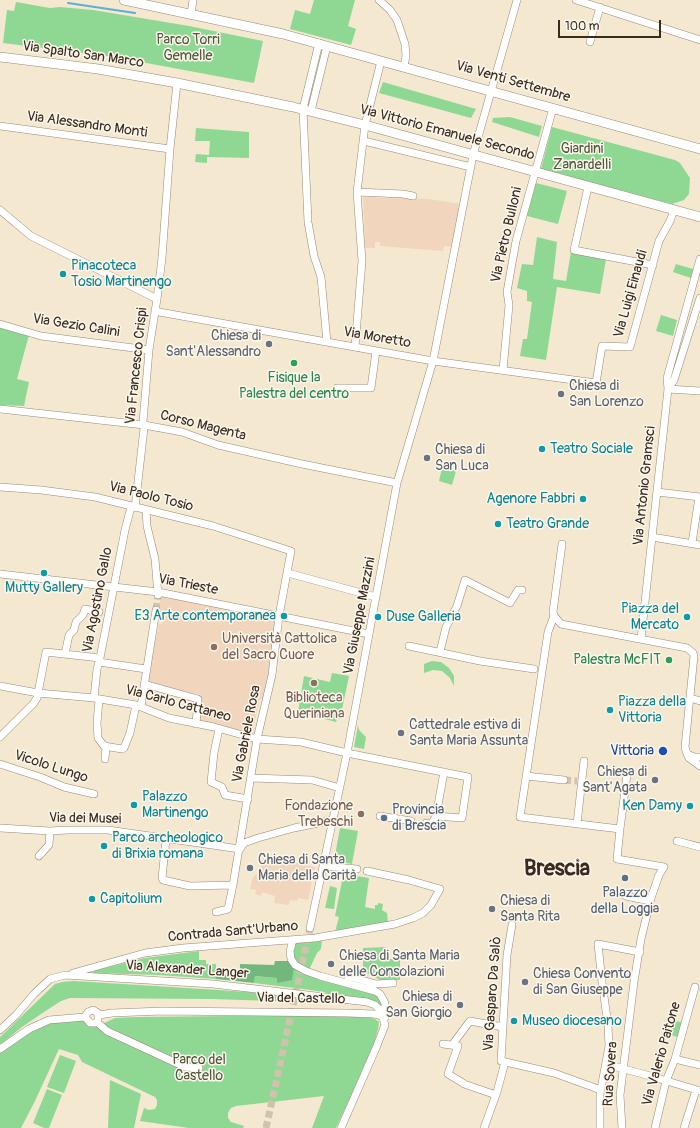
<!DOCTYPE html>
<meta charset="utf-8">
<style>
body{margin:0}
#map{position:relative;width:700px;height:1128px;overflow:hidden;background:#f5e8d0;font-family:Pangolin,sans-serif}
canvas{display:block}
.scale{position:absolute;left:558px;top:20px;width:103px;height:18px;box-sizing:border-box;border:2px solid #3b2a1e;border-top:0;padding-left:5px;font-size:12px;line-height:14px;white-space:nowrap;color:#3b2a1e;-webkit-text-stroke:3px #fbf7ec;paint-order:stroke}
</style>
<div id="map">
<canvas width="700" height="1128"></canvas>
<div class="scale">100 m</div>
</div>
<script>
const c = document.querySelector('canvas').getContext('2d');
c.lineJoin = 'round';
function fillPath(path, color) {
  c.fillStyle = color;
  c.fill(path, 'evenodd');
}
function toPath(rows) {
  const path = new Path2D();
  for (const r of rows) {
    path.moveTo(r[0], r[1]);
    for (let i = 2; i < r.length; i += 2) path.lineTo(r[i], r[i + 1]);
  }
  return path;
}
function trace(path, color, width, dash) {
  c.strokeStyle = color;
  c.lineWidth = width;
  c.lineCap = dash ? 'butt' : 'round';
  c.setLineDash(dash || []);
  c.stroke(path);
}
function drawText(font, color, halo, rows, align = 'center') {
  c.font = font + ' Pangolin,sans-serif';
  c.lineWidth = 3;
  c.setLineDash([]);
  c.textBaseline = 'middle';
  c.strokeStyle = halo;
  c.fillStyle = color;
  for (const [text, x, y, turn = 0] of rows) {
    c.save();
    c.translate(x, y);
    c.rotate((+turn || 0) * Math.PI / 180);
    c.textAlign = isNaN(turn) ? turn : align;
    if (halo) c.strokeText(text, 0, 0);
    c.fillText(text, 0, 0);
    c.restore();
  }
}
fillPath(toPath([
 [363,197,428,199,461,204,452,247,444,246,443,251,380,246,380,242,375,242,375,248,365,248],
 [161,596,278,619,270,674,265,694,259,701,252,735,198,722,199,694,159,687,147,682,159,623,162,624,163,619,157,617],
 [263,856,315,867,308,900,298,898,297,901,290,900,289,905,274,903,275,896,262,892,261,896,255,894,256,890,250,889,253,877,260,872]
]), '#f1d5bd');
fillPath(toPath([
 [314,0,355,0,348,26,356,29,351,45,290,29,295,10,310,14],
 [16,2,50,8,60,7,93,10,189,26,263,41,254,83,114,57,3,43,7,10,14,11],
 [383,82,476,109,471,118,379,93],
 [510,117,542,126,539,137,492,122,493,118],
 [552,127,675,160,680,163,690,178,689,194,684,200,672,204,541,169],
 [196,128,249,132,249,158,207,157,207,163,195,162,196,154,209,155,210,141,195,141],
 [536,183,567,191,558,224,527,216],
 [537,237,557,242,553,279,566,281,571,252,606,259,600,294,557,287,546,360,520,356,523,339,527,339,532,302,527,301,527,291,517,288,522,264,533,265],
 [676,264,693,269,691,278,673,272],
 [661,315,677,320,673,336,656,331],
 [0,327,29,335,17,379,29,382,24,406,0,405],
 [442,468,456,471,452,485,439,481],
 [432,661,441,662,449,668,454,676,454,686,450,678,442,671,433,670,424,673,424,664],
 [332,673,349,676,340,719,337,719,336,722,298,712,304,676,330,682],
 [358,725,359,730,366,737,364,749,354,747],
 [340,828,358,831,352,864,334,861],
 [344,871,357,872,357,876,369,878,365,907,375,909,375,905,378,905,378,903,383,904,382,910,387,913,388,923,335,932,339,917,335,916],
 [330,886,337,888,334,909,325,908],
 [322,941,321,949,317,953,309,970,296,964,293,959,294,944,295,943],
 [386,947,387,959,400,959,400,980,380,980,363,971,363,948],
 [199,951,199,960,206,960,206,964,216,964,216,979,159,975,93,973,93,972,97,970,145,958],
 [294,967,374,993,379,996,383,1003,384,1015,367,1000,311,990,254,983,255,976,278,978,277,983],
 [74,981,219,990,289,995,364,1005,336,1003,212,999,70,998,61,1001,44,1012,22,1027,0,1045,0,1037,55,984,62,982],
 [233,1016,363,1016,375,1019,379,1022,378,1029,372,1051,336,1128,312,1128,324,1096,236,1106,231,1108,228,1113,228,1118,231,1122,244,1126,243,1128,189,1128,140,1121,144,1108,149,1110,155,1109,157,1105,157,1100,155,1097,82,1062,78,1055,59,1049,34,1103,21,1128,0,1128,0,1052,19,1038,54,1022,80,1020,98,1026,115,1018,137,1017],
 [667,1019,685,1023,681,1038,663,1033],
 [60,1055,76,1061,64,1093,47,1087],
 [110,1080,141,1094,134,1128,108,1128],
 [47,1089,62,1095,49,1128,44,1128,33,1123]
]), '#8ed894');
fillPath(toPath([
 [275,961,289,961,294,967,292,980,277,983,277,978,255,976,254,983,216,979,216,974,240,975,240,964,274,965]
]), '#72b87e');
trace(toPath([
 [68,3,135,13]
]), '#5caed7', 2);
trace(toPath([
 [156,610,158,595],
 [564,780,577,781],
 [266,1128,310,928]
]), '#d0c2ac', 7, [7, 3.5]);
const minor = toPath([
 [379,0,390,10,397,20,405,44,406,56,404,66],
 [576,0,700,40],
 [191,14,193,0],
 [590,42,600,7],
 [319,43,303,109,308,222,314,256,321,277,327,342],
 [311,111,327,46],
 [0,126,170,149],
 [364,141,471,167],
 [588,187,574,250,653,265],
 [357,192,403,194,413,196],
 [0,210,31,236,157,299],
 [155,310,159,312,433,361,596,383,602,346,630,347,659,241,670,221,674,210],
 [0,324,41,336,149,350],
 [355,347,362,261,357,192,365,125,381,61],
 [503,370,509,305,507,292,516,241,553,108],
 [337,388,371,388,376,351],
 [668,389,674,380,700,298],
 [668,389,700,391],
 [0,409,144,425,182,432,218,445,302,464,397,483],
 [0,487,41,490,95,497,213,526,291,551,279,616,272,675,257,739,233,885,228,909,216,912],
 [657,492,700,497],
 [135,508,144,428,143,422,149,350,157,299,162,258,170,149,177,83],
 [146,510,147,526,155,559,158,595],
 [652,537,700,545],
 [692,543,699,497],
 [562,544,553,612,554,616,561,624,687,648,693,653,694,656,685,747,687,754,689,758,700,766],
 [288,573,376,597],
 [0,574,158,592,369,634],
 [554,616,548,632,520,817,620,829],
 [641,639,668,389,667,378,700,259],
 [409,646,480,661,534,669],
 [440,652,446,627,457,606,465,580,510,603,518,590,522,590],
 [65,654,69,635,74,630,76,622,83,615,85,609,99,612],
 [99,662,146,669],
 [144,684,198,699,196,724],
 [0,686,38,693,94,698,136,705,169,718,214,727,257,739,301,742,347,753,468,777,462,818,436,816],
 [94,698,97,669,100,658,125,530,131,507],
 [690,698,700,701],
 [99,700,97,723,98,738,104,746,122,749,124,748,130,733,136,705],
 [141,706,156,610],
 [219,729,214,753,211,782,222,787,225,795,248,799],
 [0,737,33,704,37,698,46,652,100,658],
 [687,754,694,757,700,757],
 [105,759,106,746],
 [0,764,40,777,64,787,94,794],
 [526,776,564,780],
 [251,778,312,780,340,788],
 [380,816,411,821],
 [426,823,431,825,436,816,444,772],
 [577,824,584,761],
 [0,828,50,831,68,830,108,830,240,849],
 [166,839,162,878,163,880,190,886,233,885],
 [677,841,700,847],
 [240,849,244,843,258,838,294,828,333,820],
 [39,856,49,845,50,831],
 [323,866,357,869],
 [626,896,650,901],
 [512,925,507,955,501,1061,554,1073,601,1090],
 [310,928,347,753,397,483,433,361,473,155,517,0],
 [293,940,290,951,291,959,295,965,306,971,320,976,375,991,380,994,385,1003,385,1017],
 [73,973,145,953,183,948,315,938,395,924,413,918,423,913,431,905,440,889,409,880,367,871],
 [346,983,349,977,351,977,376,984,393,983],
 [99,1015,112,1013,162,1011,347,1013,374,1014,379,1015,384,1018],
 [85,1017,88,1012,93,1010,98,1013,98,1020],
 [85,1017,90,1023,95,1023,97,1022],
 [97,1022,107,1031,185,1067,199,1068],
 [0,1030,16,1015,34,994,50,979,65,975,213,984,367,1002,375,1005,381,1011,385,1025,376,1048,341,1128],
 [443,1044,458,1046,448,1074,463,1083,464,1084,496,1095],
 [452,1045,470,1021,503,1027],
 [0,1049,29,1029,49,1020,85,1017],
 [675,1059,700,1065],
 [606,1064,650,1076,700,1091],
 [484,1128,497,1092,505,1062],
 [600,1128,600,1094,609,1046,608,1025,602,982,598,944,640,952],
 [622,1128,620,1095,634,982,641,939,651,898,659,875,664,867,617,859,620,829,627,775],
 [655,1128,666,1081,675,1059,695,987],
 [684,1128,696,1090]
]);
const major = toPath([
 [124,0,283,34,700,149],
 [0,57,98,69,177,83,293,107,365,125,700,217]
]);
trace(minor, '#988977', 8);
trace(major, '#988977', 10);
trace(minor, '#fff', 7);
trace(major, '#fff', 9);
for (const [x, y, r, color] of [
 [63,274,4,"#0f9aa8"],
 [269,344,4,"#6b7280"],
 [294,363,4,"#2e9e5b"],
 [561,394,4,"#6b7280"],
 [542,449,4,"#0f9aa8"],
 [427,458,4,"#6b7280"],
 [583,499,4,"#0f9aa8"],
 [498,524,4,"#0f9aa8"],
 [44,573,4,"#0f9aa8"],
 [284,616,4,"#0f9aa8"],
 [378,617,4,"#0f9aa8"],
 [687,617,4,"#0f9aa8"],
 [214,647,4,"#8d6e63"],
 [669,660,4,"#2e9e5b"],
 [314,683,4,"#8d6e63"],
 [610,710,4,"#0f9aa8"],
 [401,733,4,"#6b7280"],
 [663,751,5,"#1a4fb4"],
 [655,780,4,"#6b7280"],
 [134,805,4,"#0f9aa8"],
 [690,806,4,"#0f9aa8"],
 [361,814,4,"#8d6e63"],
 [384,818,4,"#5c6f8a"],
 [104,846,4,"#0f9aa8"],
 [250,868,4,"#6b7280"],
 [625,878,4,"#5c6f8a"],
 [92,899,4,"#0f9aa8"],
 [492,909,4,"#6b7280"],
 [331,964,4,"#6b7280"],
 [525,982,4,"#6b7280"],
 [460,1005,4,"#6b7280"],
 [514,1021,4,"#0f9aa8"]
]) {
  const dot = new Path2D();
  dot.arc(x, y, r, 0, 2 * Math.PI);
  c.fillStyle = color;
  c.fill(dot);
  trace(dot, '#fbf7ec', 1.5);
}
drawText('14px', '#50563c', '#fbf7ec', [
 ["Parco Torri",188,40],
 ["Gemelle",188,56],
 ["Giardini",582,149],
 ["Zanardelli",582,165],
 ["Parco del",199,1060],
 ["Castello",199,1076]
]);
drawText('14px', '#3b2a1e', '#fbf7ec', [
 ["Via Spalto San Marco",83,55,8],
 ["Via Venti Settembre",513,82,16],
 ["Via Alessandro Monti",87,125,8],
 ["Via Vittorio Emanuele Secondo",447,133,15],
 ["Via Pietro Bulloni",507,235,-77],
 ["Via Luigi Einaudi",631,294,-74],
 ["Via Gezio Calini",76,326,9],
 ["Via Moretto",377,338,10],
 ["Via Francesco Crispi",137,366,-84],
 ["Corso Magenta",203,426,14],
 ["Via Antonio Gramsci",645,486,-84],
 ["Via Paolo Tosio",151,497,14],
 ["Via Trieste",188,585,11],
 ["Via Agostino Gallo",98,600,-79],
 ["Via Giuseppe Mazzini",360,616,-79],
 ["Via Carlo Cattaneo",178,704,15],
 ["Via Gabriele Rosa",247,734,-79],
 ["Vicolo Lungo",51,767,18],
 ["Via dei Musei",85,819,1],
 ["Contrada Sant'Urbano",233,932,-5],
 ["Via Alexander Langer",187,970,4],
 ["Via Gasparo Da Salò",493,994,-86],
 ["Via del Castello",301,999,1],
 ["Via Valerio Paitone",662,1054,-74],
 ["Rua Sovera",611,1074,-86]
]);
drawText('14px', '#0d838f', '#fbf7ec', [
 ["Pinacoteca",71,266],
 ["Tosio Martinengo",71,282],
 ["Teatro Sociale",550,449],
 ["Agenore Fabbri",575,499,"right"],
 ["Teatro Grande",506,524],
 ["Mutty Gallery",44,588,"center"],
 ["Piazza del",679,609,"right"],
 ["Mercato",679,625,"right"],
 ["E3 Arte contemporanea",276,616,"right"],
 ["Duse Galleria",386,617],
 ["Piazza della",618,702],
 ["Vittoria",618,718],
 ["Palazzo",142,797],
 ["Martinengo",142,813],
 ["Ken Damy",682,806,"right"],
 ["Parco archeologico",112,838],
 ["di Brixia romana",112,854],
 ["Capitolium",100,899],
 ["Museo diocesano",522,1021]
], 'left');
drawText('14px', '#5b616d', '#fbf7ec', [
 ["Chiesa di",261,336,"right"],
 ["Sant'Alessandro",261,352,"right"],
 ["Chiesa di",569,386],
 ["San Lorenzo",569,402],
 ["Chiesa di",435,450],
 ["San Luca",435,466],
 ["Cattedrale estiva di",409,725],
 ["Santa Maria Assunta",409,741],
 ["Chiesa di",647,772,"right"],
 ["Sant'Agata",647,788,"right"],
 ["Chiesa di Santa",258,860],
 ["Maria della Carità",258,876],
 ["Chiesa di",500,901],
 ["Santa Rita",500,917],
 ["Chiesa di Santa Maria",339,956],
 ["delle Consolazioni",339,972],
 ["Chiesa Convento",533,974],
 ["di San Giuseppe",533,990],
 ["Chiesa di",452,997,"right"],
 ["San Giorgio",452,1013,"right"]
], 'left');
drawText('14px', '#27864d', '#fbf7ec', [
 ["Fisique la",294,378],
 ["Palestra del centro",294,394],
 ["Palestra McFIT",661,660,"right"]
]);
drawText('14px', '#785e54', '#fbf7ec', [
 ["Università Cattolica",222,639],
 ["del Sacro Cuore",222,655],
 ["Biblioteca",314,698,"center"],
 ["Queriniana",314,714,"center"],
 ["Fondazione",353,806,"right"],
 ["Trebeschi",353,822,"right"]
], 'left');
drawText('14px', '#164399', '#fbf7ec', [
 ["Vittoria",654,751]
], 'right');
drawText('14px', '#4e5e75', '#fbf7ec', [
 ["Provincia",392,810],
 ["di Brescia",392,826],
 ["Palazzo",625,893,"center"],
 ["della Loggia",625,909,"center"]
], 'left');
drawText('bold 22px', '#3b2a1e', '#fbf7ec', [
 ["Brescia",557,869]
]);
</script>
